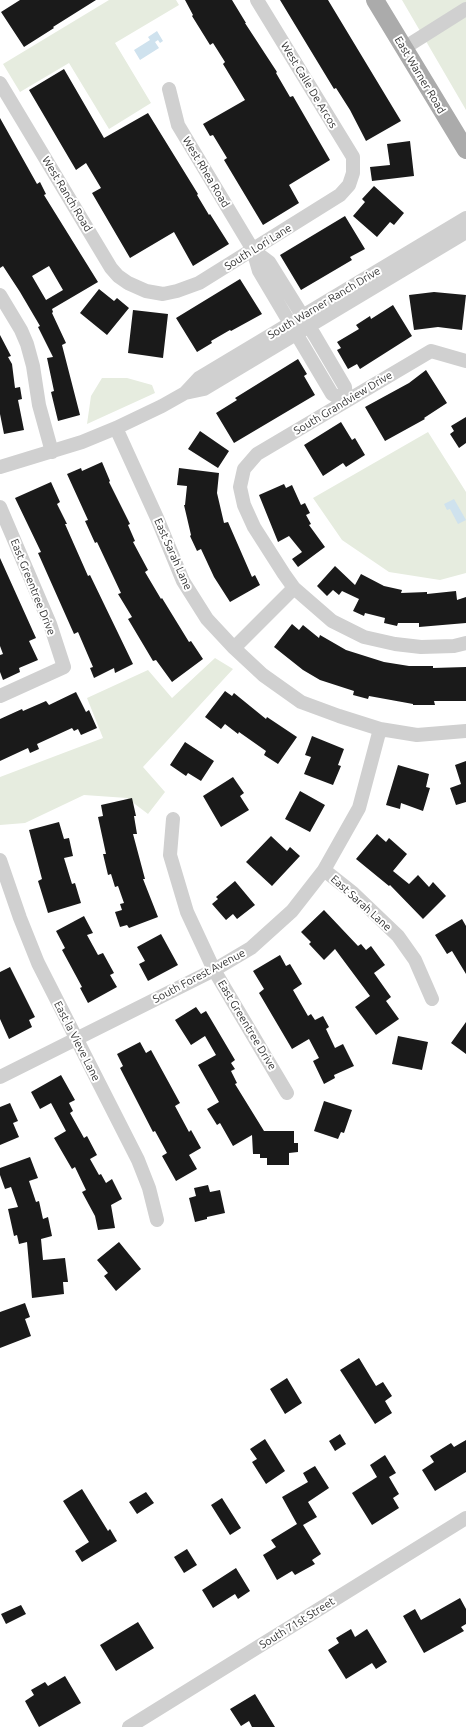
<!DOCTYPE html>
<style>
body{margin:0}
canvas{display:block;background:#fff}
</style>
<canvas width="466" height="1727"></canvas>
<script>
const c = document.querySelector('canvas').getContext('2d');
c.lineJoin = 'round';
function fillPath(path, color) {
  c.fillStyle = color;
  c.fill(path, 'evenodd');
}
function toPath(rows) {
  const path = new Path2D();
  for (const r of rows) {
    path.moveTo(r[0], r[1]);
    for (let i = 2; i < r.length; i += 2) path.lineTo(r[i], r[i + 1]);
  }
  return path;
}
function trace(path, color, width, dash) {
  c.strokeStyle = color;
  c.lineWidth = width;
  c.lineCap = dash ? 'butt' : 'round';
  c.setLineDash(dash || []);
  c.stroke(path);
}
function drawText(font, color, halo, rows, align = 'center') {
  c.font = font + ' Ubuntu,sans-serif';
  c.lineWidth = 4;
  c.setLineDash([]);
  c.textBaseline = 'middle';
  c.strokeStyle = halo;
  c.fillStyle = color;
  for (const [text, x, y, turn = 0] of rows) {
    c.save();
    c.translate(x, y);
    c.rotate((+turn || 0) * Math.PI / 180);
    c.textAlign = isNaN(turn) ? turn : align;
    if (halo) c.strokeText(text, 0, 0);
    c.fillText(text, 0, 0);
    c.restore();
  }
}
fillPath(toPath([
 [109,0,176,0,179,5,115,43,151,103,109,129,69,63,20,92,3,64],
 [402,0,466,0,466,110],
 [102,378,127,378,152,385,155,393,87,424,91,396],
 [428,432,466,492,466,573,440,580,389,572,342,540,313,498],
 [215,658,233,669,143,767,165,792,148,814,127,798,84,795,25,823,0,825,0,777,103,738,87,698,148,670,172,698]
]), '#e6ecdf');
fillPath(toPath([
 [157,31,163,41,160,43,158,40,155,42,159,48,140,60,134,50,150,40,148,37],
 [454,499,466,520,458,524,450,509,447,510,444,504]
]), '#cfe2ee');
fillPath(toPath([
 [20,0,96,0,53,27,54,28,24,47,1,12],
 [185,0,232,0,246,23,245,23,277,72,276,73,290,97,293,96,330,160,289,185,299,203,263,225,224,160,227,158,213,135,210,136,203,124,245,100,223,64,225,62,213,43,210,45,192,16,193,15],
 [280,0,328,0,401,121,366,141,350,110,336,88,334,89],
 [64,69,104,138,148,113,198,194,197,195,209,215,210,214,229,244,193,266,174,232,130,258,92,193,101,188,86,163,76,170,29,90],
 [0,118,37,184,40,182,46,194,44,195,98,282,52,309,53,312,52,313,66,343,62,345,80,415,58,421,51,392,54,391,47,358,53,357,38,327,40,326,20,292,3,266,0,268],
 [49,266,63,290,46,300,32,276],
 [410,141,414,176,372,181,370,167,390,165,387,144],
 [374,186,404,213,394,225,390,222,377,237,353,216,365,202,362,199],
 [345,216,365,249,350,257,352,260,301,290,280,255],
 [240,279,262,314,231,331,230,330,211,341,212,343,197,352,176,318],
 [99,289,114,301,117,298,129,308,107,335,80,313],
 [434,292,466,295,462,330,438,327,414,330,409,295],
 [393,305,412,336,360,369,357,364,348,369,337,350,341,348,337,342,359,329,356,325,370,316,371,319],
 [133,310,168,314,163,358,128,353],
 [0,335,11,356,8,357,12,364,15,388,20,387,22,399,18,400,24,430,4,434,0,414],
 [298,359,307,374,304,376,315,395,234,443,216,413,237,400,235,398],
 [426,370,447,403,424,418,425,419,385,441,365,407,409,383],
 [466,417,466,443,459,448,450,434,454,431,451,426],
 [341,422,352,440,355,438,365,455,346,467,343,463,323,476,304,445],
 [200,431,229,451,218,468,188,449],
 [102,462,110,481,109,482,130,524,128,525,135,541,133,542,148,570,145,572,161,599,162,598,189,642,191,641,203,659,172,682,156,660,153,661,128,619,132,617,118,594,121,593,97,542,95,543,85,521,88,520,67,474,81,468,82,471],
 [179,468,219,473,217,493,224,523,228,522,252,577,255,575,260,585,230,602,214,577,201,549,197,551,190,536,191,535,184,505,185,505,187,486,177,485],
 [51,482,60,502,57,504,67,524,65,524,88,576,90,575,133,664,115,673,114,668,94,678,90,668,93,667,78,632,74,634,38,553,41,552,15,498],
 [284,484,286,488,292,485,301,505,305,503,310,513,306,515,311,524,309,525,325,547,298,567,292,559,302,552,289,536,278,542,259,495],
 [0,558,36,638,29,641,38,660,19,668,20,672,3,680,0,672,0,655,3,654,0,646],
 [335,566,355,585,361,574,384,586,402,590,401,593,427,592,427,594,456,591,457,600,466,597,466,623,419,627,419,623,398,623,397,626,384,623,385,618,365,613,364,616,353,611,359,599,342,591,339,595,333,590,327,596,317,586],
 [292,624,299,630,303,625,319,638,320,635,346,650,384,662,409,666,433,666,433,668,466,667,466,701,434,701,435,705,413,705,413,704,369,696,368,699,353,695,354,691,320,680,303,670,274,647],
 [225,691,232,696,234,693,266,719,267,717,297,737,278,764,264,755,266,751,239,732,238,734,225,724,221,729,205,717],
 [76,692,86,712,89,710,97,728,81,735,78,729,74,731,72,728,37,744,39,749,30,753,28,748,0,761,0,719,22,709,23,711,46,701,49,705],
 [312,736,344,749,338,765,341,766,333,785,304,774,311,757,305,755],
 [185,742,214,761,201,781,188,773,186,776,170,765],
 [466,761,466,802,456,805,450,788,461,784,455,765],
 [398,765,429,774,426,787,430,788,423,811,401,803,400,809,386,805],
 [233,777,244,793,240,796,249,810,221,827,203,796],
 [300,791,325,805,310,832,285,819],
 [132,798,136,816,134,816,137,834,133,834,145,879,143,879,158,917,129,928,127,925,120,927,115,912,122,910,120,904,124,903,118,886,115,887,111,874,108,875,103,854,106,854,98,817,103,816,101,805],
 [59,822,64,839,69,838,73,856,64,858,72,884,75,883,81,903,48,913,38,881,42,879,29,830],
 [377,834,386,842,389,838,407,854,393,871,409,884,418,875,429,887,433,882,446,896,423,919,390,885,389,886,356,859],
 [271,836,287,851,290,847,300,856,272,886,246,862],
 [235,881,255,905,237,919,233,914,226,920,212,904,218,899,216,897],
 [324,910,358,946,361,944,366,950,371,946,385,965,374,973,391,997,386,1001,399,1019,376,1035,355,1007,370,996,335,949,324,960,309,944,311,942,301,932],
 [84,916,93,933,87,935,98,955,103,953,114,973,110,975,117,987,88,1003,80,988,82,987,62,950,65,948,56,931],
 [462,919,466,926,466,974,452,951,447,954,435,935],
 [161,934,178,965,148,981,139,964,145,961,137,947],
 [280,955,286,966,290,964,302,984,293,990,308,1016,311,1014,315,1020,323,1016,329,1027,326,1029,335,1048,343,1044,354,1066,334,1075,335,1078,324,1084,313,1061,319,1058,309,1039,292,1049,259,993,264,989,253,971],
 [10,967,35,1017,29,1020,32,1027,9,1039,0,1019,0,972],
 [196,1007,201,1014,206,1011,235,1060,231,1063,235,1069,231,1071,237,1083,235,1084,264,1131,294,1131,294,1143,298,1143,298,1152,289,1153,289,1165,267,1165,267,1158,260,1158,260,1154,253,1154,252,1135,233,1146,220,1123,217,1125,207,1109,219,1102,198,1065,216,1055,205,1036,191,1045,175,1020],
 [466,1022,466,1054,451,1043],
 [398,1036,428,1042,422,1070,392,1064],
 [140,1042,146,1053,151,1050,180,1103,175,1106,189,1132,191,1130,201,1148,189,1155,197,1169,176,1181,162,1156,167,1153,155,1131,153,1132,120,1068,123,1066,117,1054],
 [61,1075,75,1100,69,1103,73,1111,70,1113,84,1138,87,1136,97,1155,90,1159,99,1175,101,1174,106,1183,112,1179,122,1199,111,1205,115,1228,98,1230,95,1216,82,1192,86,1190,75,1167,72,1169,54,1138,66,1131,51,1103,40,1109,31,1092],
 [324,1101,352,1110,344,1133,341,1132,338,1139,314,1131],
 [10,1103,18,1121,13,1123,19,1137,0,1145,0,1107],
 [30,1157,38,1178,29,1181,36,1202,39,1201,43,1219,48,1217,52,1236,41,1239,43,1260,65,1258,68,1282,63,1282,64,1294,32,1298,27,1242,19,1244,17,1235,14,1236,8,1209,18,1207,11,1187,5,1189,0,1175,0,1168],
 [208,1185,210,1192,220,1190,225,1213,207,1217,207,1219,195,1222,189,1198,196,1196,194,1188],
 [119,1242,141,1269,116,1291,104,1276,108,1273,97,1260],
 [25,1303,30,1317,25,1319,31,1336,0,1348,0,1312],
 [359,1358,376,1386,383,1382,392,1396,385,1401,392,1413,375,1424,340,1370],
 [287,1378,302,1403,285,1414,270,1389],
 [340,1434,346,1444,335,1451,329,1441],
 [265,1439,285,1471,266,1484,252,1462,257,1459,250,1449],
 [466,1440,466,1472,435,1491,422,1470,434,1462,430,1456,451,1443,454,1447],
 [385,1455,396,1473,389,1477,399,1494,393,1498,399,1508,372,1525,352,1493,377,1477,370,1465],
 [315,1466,329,1488,308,1502,317,1517,303,1525,321,1554,312,1560,315,1564,295,1575,292,1571,277,1580,263,1555,276,1547,271,1540,297,1524,282,1497,308,1482,303,1473],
 [82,1489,108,1531,110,1529,117,1541,82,1562,75,1551,89,1542,63,1501],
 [146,1492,154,1503,137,1514,129,1502],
 [222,1498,241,1528,230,1535,211,1505],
 [187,1549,197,1565,184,1573,174,1557],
 [236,1568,250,1591,238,1599,235,1594,213,1608,202,1590],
 [460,1598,466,1609,466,1624,461,1627,464,1631,424,1653,403,1616,415,1609,421,1620],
 [21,1605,26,1614,6,1624,1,1614],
 [138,1622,154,1648,116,1671,100,1645],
 [351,1629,355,1637,367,1629,387,1662,376,1669,372,1663,346,1679,328,1650,339,1643,336,1638],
 [65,1676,81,1703,39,1727,25,1701,34,1695,31,1690,45,1682,48,1686],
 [255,1694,275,1727,252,1727,249,1721,241,1726,230,1709]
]), '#1a1a1a');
trace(toPath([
 [404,48,466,9],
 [0,83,111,268,118,276,128,283,146,291,163,294,177,291,199,283,340,195,349,185,353,173,353,157,257,0],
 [169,89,178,125,253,250,259,271,332,394,346,401,345,387,315,336,269,262,253,250],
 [0,295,21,330,27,344,33,366,39,405,52,452],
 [466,361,431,351,257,454,244,469,240,487,244,505,254,527,284,574,294,588,332,621,364,637,395,644,421,647,454,646,466,643],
 [185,393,204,389,466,232],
 [116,428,157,518,183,581,207,619,234,648,263,675,301,702,339,716,380,729,417,735,466,731],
 [0,467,82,442,116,428,162,406,185,393,199,378,466,218],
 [0,507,50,624,64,667,0,696],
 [234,648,294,588],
 [173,819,170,855,187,912,214,970,287,1093],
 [0,860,20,918,38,963,138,1160,149,1188,157,1220],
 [324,870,353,893,398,936,415,960,432,999],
 [0,1077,214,970,251,948,292,911,324,870,359,808,380,729],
 [129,1727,466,1518]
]), '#d0d0d0', 14);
trace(toPath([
 [375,0,466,150]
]), '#ababab', 18);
drawText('11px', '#333', '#fff', [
 ["East Warner Road",420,75,59],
 ["West Calle De Arcos",309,85,59],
 ["West Rhea Road",206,172,59],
 ["West Ranch Road",67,194,59],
 ["South Lori Lane",258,247,-32],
 ["South Warner Ranch Drive",324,303,-31],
 ["South Grandview Drive",343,403,-31],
 ["East Sarah Lane",173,554,66],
 ["East Greentree Drive",33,587,68],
 ["East Sarah Lane",361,903,42],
 ["South Forest Avenue",199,976,-28],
 ["East Greentree Drive",247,1025,59],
 ["East la Vieve Lane",77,1041,63],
 ["South 71st Street",297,1623,-32]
]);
</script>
